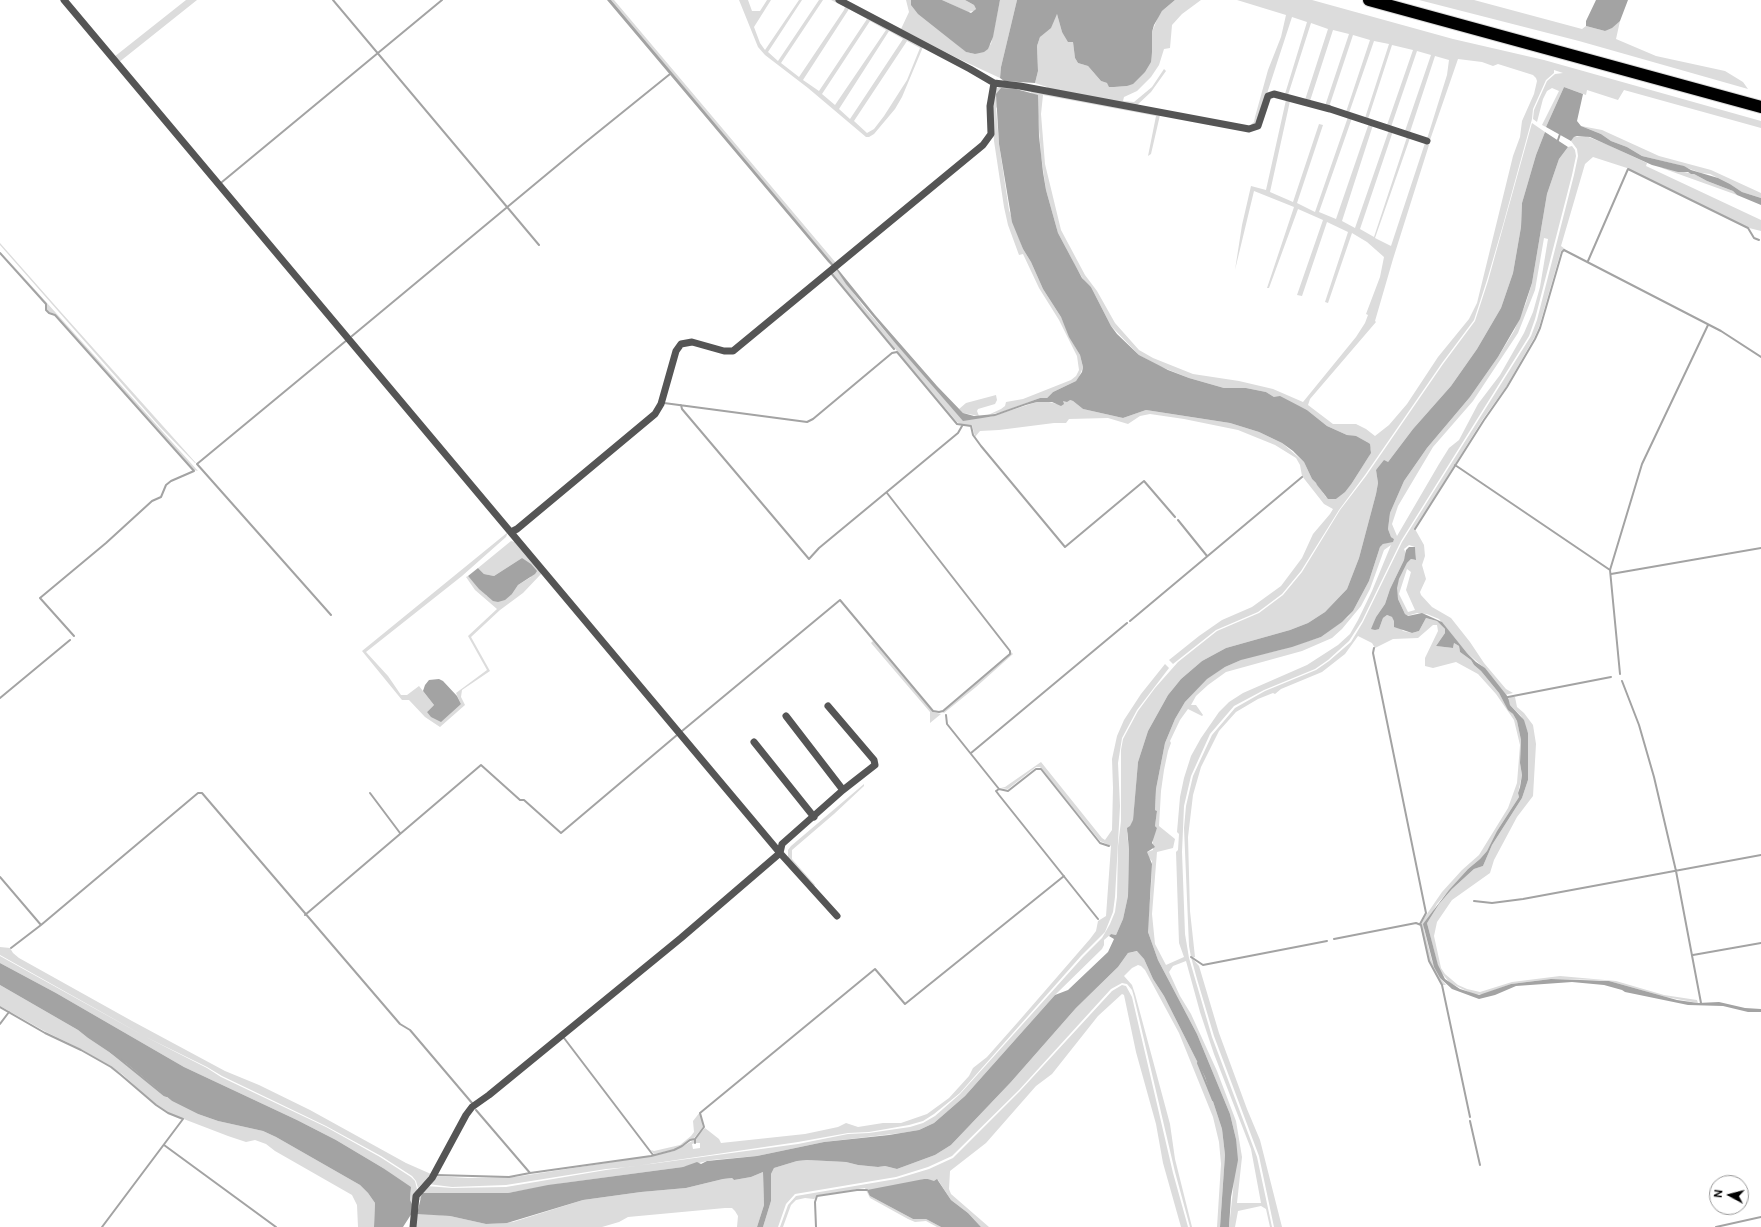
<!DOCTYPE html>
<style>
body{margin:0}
#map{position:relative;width:1761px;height:1227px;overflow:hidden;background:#fff;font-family:"DM Sans",sans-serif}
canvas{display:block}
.north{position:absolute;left:1709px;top:1175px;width:40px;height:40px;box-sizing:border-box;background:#fff;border:1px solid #999;border-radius:50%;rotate:277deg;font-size:11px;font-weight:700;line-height:16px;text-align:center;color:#000}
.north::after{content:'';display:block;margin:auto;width:14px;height:18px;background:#000;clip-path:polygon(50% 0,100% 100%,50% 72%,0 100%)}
</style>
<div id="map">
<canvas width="1761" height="1227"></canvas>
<div class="north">N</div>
</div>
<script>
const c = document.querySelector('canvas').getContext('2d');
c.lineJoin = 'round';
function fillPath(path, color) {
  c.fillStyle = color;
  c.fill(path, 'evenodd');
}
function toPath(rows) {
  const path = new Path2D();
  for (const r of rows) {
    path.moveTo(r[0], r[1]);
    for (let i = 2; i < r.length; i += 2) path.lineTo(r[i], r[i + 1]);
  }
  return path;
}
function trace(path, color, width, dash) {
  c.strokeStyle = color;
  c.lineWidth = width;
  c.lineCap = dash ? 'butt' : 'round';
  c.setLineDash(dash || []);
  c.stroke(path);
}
fillPath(toPath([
 [186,0,197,0,118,63,114,57],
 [611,0,614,0,836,263,834,265,793,217],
 [739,0,748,0,752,11,760,11,767,0,771,0,754,27,760,43,765,50,799,0,802,0,768,52,778,61,819,0,823,0,781,63,799,77,844,10,845,7,831,0,836,0,923,47,902,97,895,109,874,134,869,137,866,137,808,88,765,55,758,47],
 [849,9,867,19,819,91,803,80],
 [870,21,886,30,835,105,822,94],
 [889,31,903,39,850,119,839,109],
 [907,41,920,48,907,80,884,116,874,129,867,133,854,121],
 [906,0,911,0,911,2,960,47,966,52,975,54,991,44,1000,0,1017,0,1001,67,1000,78,957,58,901,29,909,12],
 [942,0,965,0,974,5,976,9,974,11,968,12],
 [1175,0,1201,0,1182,14,1172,25,1170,48,1164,49,1159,65,1151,77,1137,91,1124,97,1123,101,1134,102,1152,87,1164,69,1166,71,1151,92,1135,107,1048,89,1047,87,1035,83,1038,71,1037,46,1040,37,1057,14,1062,32,1073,42,1075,58,1078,63,1088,66,1101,81,1107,83,1114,87,1127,86,1152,52,1152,32,1158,17,1162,11],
 [1237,0,1312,0,1453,39,1544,60,1761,121,1761,128,1624,90,1618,100,1587,90,1586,95,1564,87,1546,127,1542,125,1559,91,1552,88,1547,91,1543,99,1537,122,1533,119,1534,110,1547,81,1555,74,1563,73,1554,70,1554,73,1546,80,1533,109,1532,119,1503,225,1487,280,1474,320,1442,363,1365,475,1339,510,1301,571,1282,594,1258,612,1216,630,1173,664,1169,660,1199,636,1222,620,1252,607,1281,586,1302,558,1313,534,1330,514,1333,509,1324,504,1302,476,1300,465,1296,458,1275,445,1238,430,1184,419,1150,414,1140,416,1128,424,1108,418,1069,419,1066,423,1054,423,999,430,980,431,975,437,972,425,962,425,957,422,831,273,836,269,863,306,961,418,990,417,1037,402,1049,402,1057,404,1065,400,1070,400,1073,401,1083,409,1123,418,1146,410,1230,423,1259,432,1282,443,1304,462,1312,479,1316,483,1326,497,1336,499,1352,483,1369,456,1371,450,1367,442,1359,438,1347,435,1327,426,1307,410,1280,397,1274,397,1266,392,1246,388,1224,388,1189,378,1159,366,1139,355,1111,326,1091,287,1086,284,1077,269,1058,233,1046,190,1041,155,1038,116,1031,92,1016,89,996,108,999,144,1009,210,1023,249,1031,262,1043,289,1061,317,1073,343,1080,355,1083,367,1079,377,1076,381,1053,392,1047,398,1040,398,1002,412,988,415,1001,409,1005,406,1006,402,1023,399,1071,380,1076,376,1079,370,1077,356,1059,320,1039,288,1023,254,1019,255,1008,225,1004,207,994,141,992,113,995,89,999,87,1007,86,1160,115,1151,154,1148,156,1156,116,1043,95,1041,114,1045,164,1061,230,1085,275,1097,291,1115,323,1139,350,1153,358,1193,374,1239,381,1273,389,1303,402,1356,337,1365,323,1368,315,1366,314,1380,277,1384,257,1367,242,1352,233,1328,303,1325,302,1348,232,1327,222,1302,296,1297,295,1323,220,1298,209,1269,288,1267,288,1294,207,1254,191,1235,270,1242,225,1251,186,1266,190,1286,100,1290,101,1270,192,1293,202,1319,124,1323,125,1297,203,1315,212,1348,117,1352,118,1319,212,1336,219,1369,123,1373,125,1342,221,1355,228,1389,130,1393,131,1360,229,1374,237,1407,137,1410,138,1375,238,1391,246,1425,143,1429,145,1393,259,1375,321,1376,322,1310,399,1308,405,1333,424,1356,424,1366,429,1375,436,1389,425,1407,404,1438,357,1469,319,1477,303,1513,156,1520,137,1522,121,1534,94,1537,81,1536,78,1533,75,1498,64,1493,66,1482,62,1458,59,1430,140,1427,139,1447,75,1449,60,1435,56,1410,132,1405,131,1431,55,1417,51,1391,127,1387,125,1413,50,1392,45,1368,119,1365,118,1389,44,1374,41,1349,113,1346,112,1370,40,1353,35,1329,107,1325,106,1349,34,1333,30,1310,101,1305,100,1328,29,1311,23,1288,95,1285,94,1307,22,1292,17,1259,118,1254,125,1248,127,1254,122,1255,117,1268,70,1281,37,1286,15],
 [1419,0,1474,0,1582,29,1586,26,1605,31,1620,21,1616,39,1656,56,1725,71,1743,82,1748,89,1579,41],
 [1532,123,1545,132,1536,155,1522,203,1521,227,1513,273,1501,308,1477,349,1451,386,1413,429,1388,462,1376,470,1378,483,1376,494,1359,558,1347,589,1325,612,1308,623,1290,630,1226,648,1202,661,1181,679,1168,695,1148,731,1138,762,1133,821,1127,833,1129,850,1128,896,1123,919,1116,935,1111,934,1104,940,1104,945,1102,949,1055,995,965,1096,934,1123,919,1130,901,1133,824,1142,757,1156,711,1160,683,1167,564,1183,508,1193,431,1193,416,1202,426,1186,452,1188,506,1187,606,1170,798,1144,848,1134,869,1133,910,1127,923,1123,935,1116,960,1094,1083,957,1102,938,1110,924,1115,912,1117,897,1118,846,1121,821,1121,750,1123,739,1138,711,1155,688,1178,662,1217,631,1259,613,1283,595,1302,572,1340,510,1366,476,1443,364,1475,321,1488,281],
 [1581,126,1602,130,1659,156,1711,170,1761,193,1761,198,1742,192,1730,184,1710,174,1701,173,1679,165,1642,156,1627,147,1611,141,1601,134],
 [1586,136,1606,144,1647,163,1646,166,1761,220,1761,231,1749,228,1627,168,1593,157,1585,164,1561,246,1565,249,1561,251,1539,327,1534,338,1506,387,1483,419,1415,529,1424,545,1425,556,1422,565,1426,579,1420,592,1421,595,1432,607,1451,618,1470,642,1484,663,1506,689,1513,693,1505,695,1482,666,1467,653,1439,619,1427,614,1417,613,1407,616,1405,614,1398,599,1396,592,1397,583,1407,563,1411,559,1416,560,1415,547,1409,545,1404,549,1406,554,1404,560,1390,589,1385,604,1376,617,1374,623,1379,629,1383,618,1387,615,1392,617,1403,631,1412,633,1419,631,1426,618,1437,621,1445,629,1445,633,1436,646,1453,648,1454,643,1459,646,1460,652,1471,660,1474,665,1481,671,1499,693,1508,709,1513,714,1517,721,1521,740,1520,763,1522,775,1518,793,1519,797,1497,831,1487,851,1480,859,1468,869,1437,904,1424,929,1432,961,1440,978,1446,985,1442,985,1429,961,1420,924,1442,892,1462,870,1479,855,1508,808,1517,783,1520,745,1514,720,1496,694,1478,674,1456,662,1433,668,1425,666,1425,658,1438,631,1437,625,1433,625,1418,638,1393,639,1375,648,1372,643,1358,636,1345,654,1322,672,1281,689,1275,694,1273,693,1258,699,1236,712,1219,731,1201,767,1193,795,1188,837,1190,911,1195,957,1192,958,1199,966,1219,1033,1247,1109,1260,1140,1282,1227,1274,1227,1259,1156,1214,1036,1197,979,1191,957,1189,946,1184,828,1186,806,1193,776,1212,735,1235,708,1265,691,1316,670,1329,661,1351,642,1363,622,1402,542,1531,336,1537,320,1574,175,1578,156,1577,149,1571,141,1574,137],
 [1407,569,1411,572,1406,590,1415,610,1408,612,1399,594],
 [1572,146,1575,150,1576,156,1572,175,1535,319,1529,336,1401,541,1362,621,1349,641,1328,660,1315,669,1264,690,1234,706,1210,734,1191,776,1184,806,1182,852,1185,934,1189,958,1212,1037,1257,1157,1272,1227,1270,1227,1266,1209,1261,1206,1238,1211,1235,1227,1229,1227,1233,1191,1236,1139,1230,1114,1197,1034,1158,960,1148,932,1148,921,1151,888,1152,861,1147,856,1147,852,1153,850,1153,837,1157,828,1155,826,1157,811,1155,810,1156,789,1165,743,1175,719,1185,702,1206,679,1225,667,1245,658,1280,650,1321,637,1348,617,1353,611,1369,581,1380,547,1383,544,1394,539,1391,537,1388,529,1390,513,1404,481,1427,448,1470,397,1498,357,1514,331,1526,303,1532,283,1547,194,1559,159,1568,147],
 [1544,238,1548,239,1540,287,1533,312,1524,333,1500,375,1478,404,1459,440,1449,448,1439,464,1397,536,1392,524,1398,506,1433,447,1473,401,1518,333,1535,290],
 [1391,545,1372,591,1358,620,1350,634,1338,645,1307,665,1243,693,1229,702,1219,712,1201,738,1191,756,1184,778,1180,797,1177,832,1179,834,1178,850,1176,852,1179,943,1184,957,1166,965,1155,944,1152,914,1157,852,1173,848,1175,839,1159,826,1161,791,1164,770,1168,751,1171,743,1170,741,1180,720,1188,709,1202,716,1203,715,1196,705,1191,705,1196,696,1208,685,1226,672,1302,651,1332,638,1342,629,1361,606,1370,589,1384,550],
 [1186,961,1200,1012,1214,1054,1251,1149,1261,1203,1237,1203,1242,1157,1236,1121,1217,1071,1191,1014,1180,996,1169,972,1173,966],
 [1659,167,1694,174,1707,181,1733,191,1737,195],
 [0,243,60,311,196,463,195,463,160,427,0,245],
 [0,251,47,303,198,471,194,470,55,314,49,312,47,310,47,304],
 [996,395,997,400,995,404,978,409,977,411,979,416,963,413,959,409,966,403],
 [508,532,506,537,462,576,366,652,388,676,401,695,407,695,419,686,434,705,427,712,461,704,456,693,487,670,468,636,497,609,475,590,466,577,468,576,487,596,512,594,518,585,531,577,522,558,494,576,484,574,478,568,511,541,515,542,542,573,523,593,500,610,471,637,490,671,462,690,461,697,465,705,440,727,425,717,409,700,402,700,362,651],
 [873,641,933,712,941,714,930,723,930,712,871,643],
 [1011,652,1013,654,976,687,944,713,942,712],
 [1165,664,1169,668,1137,710,1122,738,1118,763,1120,806,1115,897,1113,912,1105,932,1081,956,974,1077,960,1093,934,1114,923,1121,909,1125,869,1132,848,1133,798,1142,629,1167,606,1169,506,1185,452,1187,428,1184,435,1176,468,1178,515,1177,651,1156,674,1151,694,1140,695,1143,692,1144,693,1149,700,1148,700,1143,696,1143,695,1139,705,1128,719,1139,721,1143,805,1134,838,1127,846,1123,858,1127,883,1123,901,1123,927,1114,949,1098,969,1076,973,1068,987,1057,1018,1022,1090,939,1096,931,1098,921,1106,916,1111,846,1100,841,1040,767,1036,767,1008,789,1001,788,1005,787,1041,762,1102,838,1105,840,1112,830,1113,788,1112,759,1117,736,1124,720,1141,694],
 [1510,697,1515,697,1517,707,1524,713,1533,725,1536,744,1533,796,1517,817,1494,860,1490,873,1452,900,1437,922,1434,936,1441,968,1445,974,1458,985,1467,989,1480,992,1512,982,1560,976,1616,981,1664,995,1697,1000,1698,1003,1666,997,1609,981,1600,980,1551,979,1511,984,1484,994,1475,995,1450,983,1439,970,1427,923,1439,904,1452,889,1474,869,1483,866,1492,845,1522,798,1528,780,1528,733,1521,716,1510,705,1508,700],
 [864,784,864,786,834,814,792,850,792,859,815,885,813,887,788,858,788,850,791,846],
 [0,947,10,948,13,953,19,958,132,1021,225,1071,259,1085,310,1110,406,1163,431,1174,418,1188,416,1181,412,1176,381,1156,326,1126,222,1076,207,1067,146,1037,0,955],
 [1138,951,1144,959,1153,979,1164,996,1205,1077,1222,1129,1225,1155,1220,1227,1217,1227,1221,1164,1219,1142,1213,1117,1179,1033,1145,970,1141,966,1138,965,1132,968,1124,976,1132,985,1135,994,1170,1124,1175,1159,1192,1227,1190,1227,1175,1172,1134,997,1132,990,1127,984,1122,983,1111,989,1019,1090,952,1156,928,1167,896,1177,795,1194,786,1204,778,1227,763,1227,771,1201,771,1174,774,1168,797,1161,807,1160,846,1162,858,1165,878,1167,885,1166,897,1169,935,1155,951,1145,1011,1082,1076,1008,1118,967,1128,953],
 [0,956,146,1037,207,1068,221,1077,326,1127,380,1157,411,1177,415,1181,417,1189,412,1204,410,1200,411,1190,383,1168,336,1140,297,1120,184,1067,56,993,0,963],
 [0,985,78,1030,88,1038,127,1064,172,1101,198,1114,218,1121,263,1131,276,1137,360,1185,368,1193,375,1203,374,1227,358,1227,357,1205,352,1195,275,1151,266,1144,255,1140,246,1142,228,1136,168,1113,156,1105,122,1074,111,1067,81,1049,46,1032,0,1006],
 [1122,985,1126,986,1132,997,1173,1173,1188,1227,1181,1227,1163,1163,1156,1124,1136,1052,1124,995,1122,994,1098,1016,1052,1074,1036,1086,986,1143,950,1171,949,1189,951,1194,989,1227,981,1227,968,1213,951,1200,938,1180,934,1182,928,1179,924,1179,870,1196,913,1219,926,1219,941,1227,937,1227,926,1221,915,1222,908,1219,870,1198,865,1188,820,1195,814,1199,805,1198,796,1200,791,1205,783,1227,780,1227,788,1205,796,1196,896,1179,929,1169,953,1158,1020,1091,1112,991],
 [700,1112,703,1127,694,1138,673,1150,654,1154,651,1150,654,1151,680,1145,691,1136,694,1132,693,1121],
 [763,1172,764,1205,757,1227,737,1227,738,1216,735,1211,732,1208,725,1208,628,1217,619,1222,602,1227,416,1227,417,1213,450,1216,486,1224,503,1223,513,1222,583,1200,641,1192,686,1188,723,1179,732,1178,734,1180,751,1177]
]), '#dcdcdc');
fillPath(toPath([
 [607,0,611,0,834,265,832,266,828,262],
 [911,0,942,0,971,13,976,9,974,5,965,0,1000,0,993,37,988,49,984,52,975,54,966,52,918,14,911,5],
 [1017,0,1175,0,1162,11,1154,25,1152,32,1152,52,1151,62,1145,72,1133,84,1127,86,1114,87,1109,87,1107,83,1101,81,1088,66,1078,63,1075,58,1073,42,1068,42,1062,32,1057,14,1051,28,1040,37,1037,46,1038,71,1035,83,1004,81,1000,78,1001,67],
 [1596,0,1628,0,1620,21,1612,28,1605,31,1586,26,1586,21],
 [1564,87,1583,94,1577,121,1581,126,1601,134,1611,141,1627,147,1642,156,1684,166,1691,170,1718,178,1730,184,1742,192,1761,198,1761,205,1737,195,1733,191,1707,181,1694,174,1691,174,1688,172,1678,172,1652,165,1590,137,1577,136,1574,137,1571,141,1546,127],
 [1001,88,1016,89,1038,95,1039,136,1043,172,1046,190,1058,233,1082,278,1091,287,1111,326,1117,334,1139,355,1168,370,1189,378,1224,388,1246,388,1266,392,1274,397,1280,396,1307,410,1327,426,1347,435,1356,436,1367,442,1370,444,1371,453,1352,483,1345,492,1336,499,1328,499,1317,485,1316,483,1312,479,1304,462,1293,451,1282,443,1259,432,1230,423,1146,410,1123,418,1083,409,1073,401,1070,400,1067,402,1063,401,1064,404,1061,406,1052,402,1037,402,1026,405,995,416,963,421,896,344,846,284,836,269,837,268,875,315,937,386,963,413,974,416,995,414,1040,398,1047,398,1053,392,1076,381,1082,372,1083,367,1080,355,1069,337,1061,317,1043,289,1031,262,1023,249,1012,222,999,144,996,94],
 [1545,132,1568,147,1559,159,1547,194,1532,283,1520,319,1498,357,1470,397,1427,448,1404,481,1390,513,1388,529,1391,537,1394,539,1393,542,1383,544,1380,547,1369,581,1353,611,1342,622,1321,637,1292,647,1241,660,1225,667,1207,679,1185,702,1175,719,1165,743,1156,789,1155,810,1157,811,1155,826,1157,828,1152,843,1155,847,1147,852,1152,864,1148,932,1158,960,1197,1034,1230,1114,1236,1139,1238,1160,1231,1197,1229,1227,1220,1227,1225,1155,1222,1129,1205,1077,1164,996,1153,979,1144,959,1137,951,1128,953,1118,967,1076,1008,1011,1082,951,1145,935,1155,897,1169,885,1166,878,1167,858,1165,846,1162,807,1160,797,1161,774,1168,771,1174,771,1201,763,1227,757,1227,764,1205,763,1172,751,1177,734,1180,732,1178,723,1179,686,1188,641,1192,583,1200,507,1223,486,1224,450,1216,417,1214,422,1193,508,1193,548,1185,683,1167,697,1162,701,1164,707,1161,757,1156,824,1142,889,1135,919,1130,934,1123,965,1096,1055,995,1068,990,1108,952,1114,939,1109,936,1111,934,1116,935,1123,919,1128,896,1129,850,1127,828,1130,826,1133,820,1138,762,1148,731,1168,695,1181,679,1202,661,1226,648,1290,630,1308,623,1325,612,1347,589,1359,558,1376,494,1378,483,1376,470,1384,460,1388,462,1413,429,1451,386,1477,349,1501,308,1513,273,1521,227,1522,203,1536,155],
 [1409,547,1415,547,1416,560,1411,559,1407,563,1399,579,1397,588,1398,599,1405,614,1408,616,1422,613,1442,622,1467,653,1476,662,1485,668,1508,697,1510,705,1524,720,1528,733,1528,780,1522,798,1492,845,1483,866,1474,869,1452,889,1439,904,1427,923,1438,965,1445,979,1460,989,1479,995,1511,984,1551,979,1609,981,1677,1000,1698,1003,1719,1002,1745,1008,1761,1009,1761,1012,1748,1012,1723,1006,1688,1005,1625,992,1622,990,1604,985,1572,982,1516,986,1495,995,1479,999,1452,989,1440,978,1434,967,1423,924,1449,890,1468,869,1480,859,1487,851,1497,831,1519,797,1518,793,1520,787,1522,775,1520,763,1521,740,1517,721,1513,714,1508,710,1499,693,1481,671,1474,665,1471,660,1460,652,1459,646,1454,643,1453,648,1436,646,1445,633,1445,629,1437,621,1426,618,1419,631,1412,633,1394,627,1394,621,1392,617,1387,615,1383,618,1379,629,1375,630,1371,629,1376,617,1385,604,1390,589,1404,560,1406,550],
 [522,558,531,564,537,571,535,574,518,585,512,594,505,600,498,602,493,601,479,589,468,576,478,568,484,574,494,576],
 [439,679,443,681,457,696,461,704,441,722,431,717,427,712,434,705,423,691,425,685,429,680],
 [0,963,56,993,184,1067,297,1120,336,1140,383,1168,411,1187,410,1200,412,1204,412,1213,403,1227,374,1227,375,1203,368,1193,360,1185,276,1137,263,1131,218,1121,198,1114,172,1101,127,1064,88,1038,78,1030,0,985],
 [924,1179,928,1179,934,1181,937,1179,951,1200,968,1213,981,1227,941,1227,926,1219,913,1219,870,1196,867,1190]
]), '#a3a3a3');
trace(toPath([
 [333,0,539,245],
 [1557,143,1560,134],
 [222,182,442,0],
 [0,253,46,304,46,310,49,313,55,315,194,471,171,481,166,485,161,497,152,501,106,543,40,598,74,636],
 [1588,261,1628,169,1748,228,1754,238,1759,240],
 [831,273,894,349],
 [352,336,582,145,670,74],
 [664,403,807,422,813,419,892,353,897,352,957,424,971,426,973,435,981,446,1065,547,1144,481,1175,517],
 [681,405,682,409,809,559,819,548,958,433,962,426],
 [1455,465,1610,570],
 [1178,520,1207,556],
 [1415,529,1484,420,1507,387,1535,339,1540,328,1562,252,1564,250,1721,331,1761,357],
 [1611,574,1761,548],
 [331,615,197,464,347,340],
 [1130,621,1302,477],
 [1374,648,1373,653,1426,913,1420,924],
 [1620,674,1610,570,1642,464,1708,325],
 [1622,681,1639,725,1654,777,1676,871,1701,1003],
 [1508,697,1611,677],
 [0,698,70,640],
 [946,715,947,724,999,789,1008,791,1036,769,1041,769,1100,843,1109,846],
 [682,731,840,600,933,711,939,712,943,711,1010,654,1010,651,887,493],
 [971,753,1127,623],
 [999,789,996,791,999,795,1098,919],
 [370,793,400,833],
 [0,877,41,925],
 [1474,901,1492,903,1523,899,1761,855],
 [305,915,481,765,520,800,524,800,561,833,677,735],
 [1334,939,1416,923,1421,925,1429,961,1442,985,1470,1117],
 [11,948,41,925,198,793,202,793,400,1024,410,1030,472,1103],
 [1693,955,1761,943],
 [1191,957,1203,965,1327,941],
 [0,1007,45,1033,81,1050,111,1067,121,1075,156,1105,168,1113,183,1119,102,1227],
 [0,1024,9,1012],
 [564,1038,653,1155],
 [111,1052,164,1095,167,1096],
 [1198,1063,1213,1100],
 [476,1110,530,1173,651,1156,674,1150,682,1146,690,1140,695,1139,695,1143],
 [1470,1121,1480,1165],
 [695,1139,704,1127,700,1113,875,969,905,1004,1064,876],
 [164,1145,276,1227],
 [436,1175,509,1177,530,1173],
 [816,1227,815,1202,817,1196,857,1190,867,1190],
 [1716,1227,1761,1217]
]), '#a3a3a3', 2);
const highway = toPath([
 [1369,0,1761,107]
]);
trace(highway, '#dbdbdb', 14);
trace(toPath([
 [64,0,780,853,837,916],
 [839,0,970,69,994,83,1020,86,1249,129,1258,126,1268,96,1274,94,1330,109,1427,141],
 [511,532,517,529,655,414,661,404,676,351,681,344,692,342,724,351,733,351,983,145,991,134,990,106,994,83],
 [786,716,843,790],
 [754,742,814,817],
 [413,1227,416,1196,432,1178,466,1115,472,1107,489,1095,681,938,780,853,782,844,843,790,875,765,874,760,828,706]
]), '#555', 7);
trace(highway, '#000', 12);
</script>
